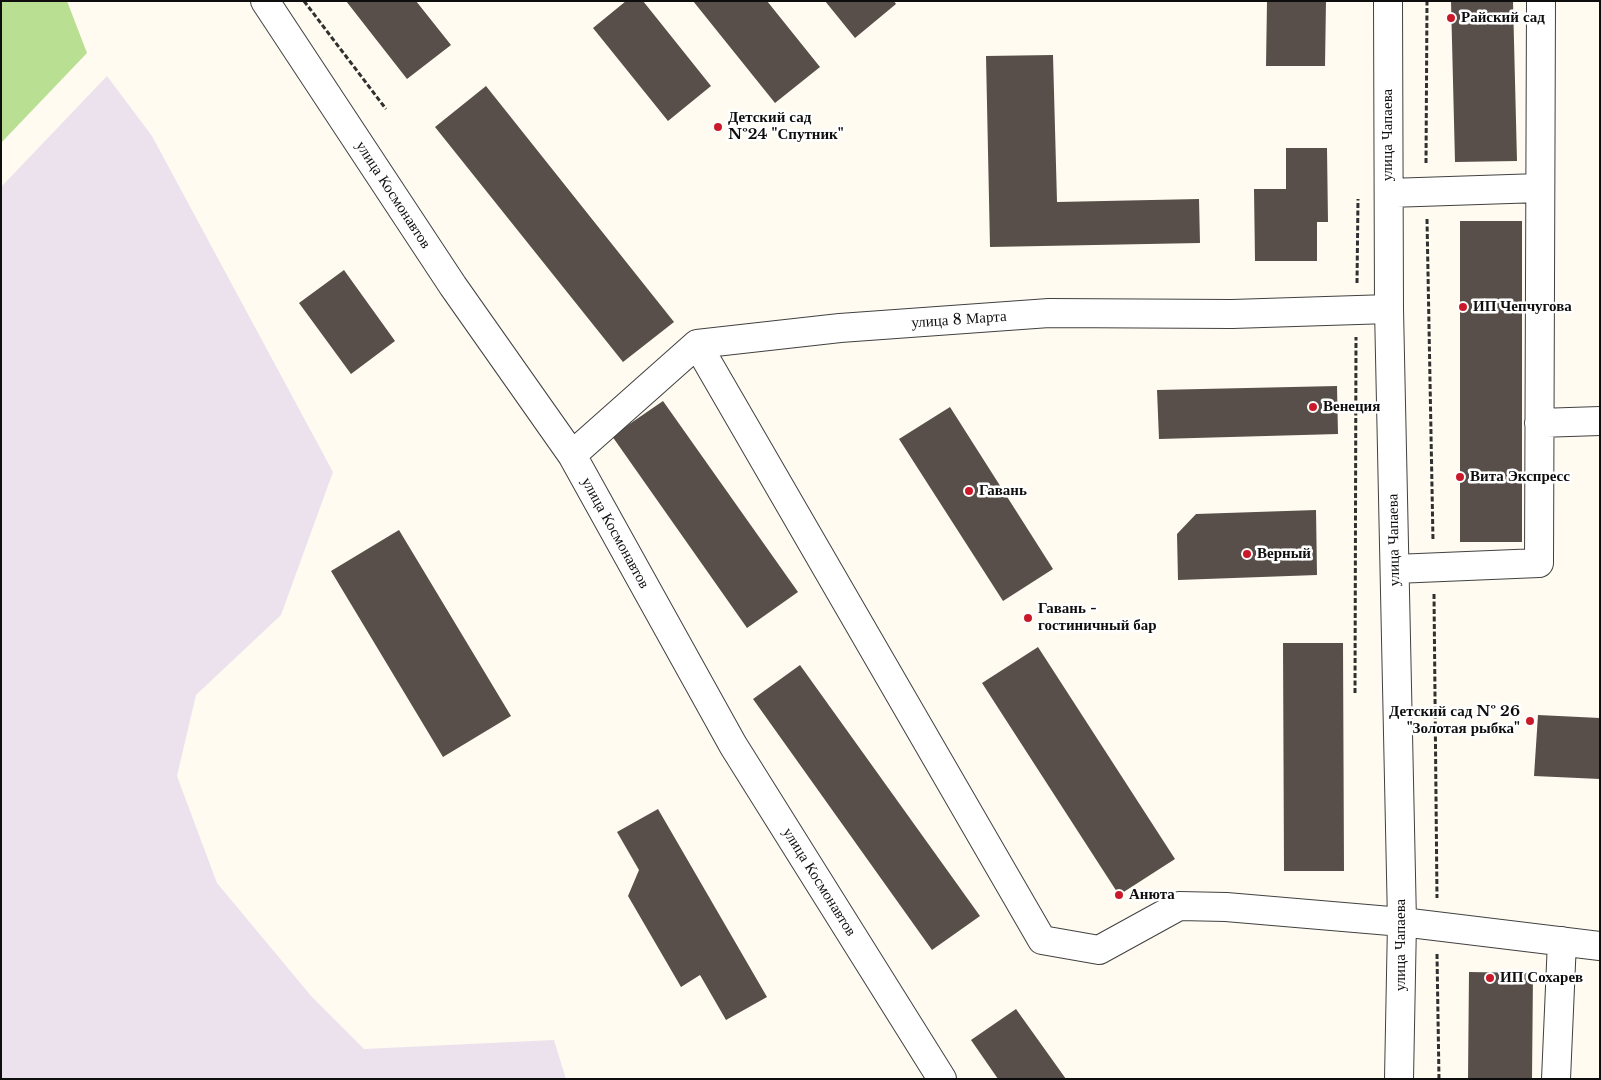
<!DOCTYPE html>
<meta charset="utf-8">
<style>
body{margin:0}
#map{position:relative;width:1601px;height:1080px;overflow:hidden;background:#fffbf0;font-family:"Libre Baskerville",serif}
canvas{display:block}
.frame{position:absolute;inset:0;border:2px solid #0e0e0e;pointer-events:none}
</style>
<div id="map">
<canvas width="1601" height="1080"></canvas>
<div class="frame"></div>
</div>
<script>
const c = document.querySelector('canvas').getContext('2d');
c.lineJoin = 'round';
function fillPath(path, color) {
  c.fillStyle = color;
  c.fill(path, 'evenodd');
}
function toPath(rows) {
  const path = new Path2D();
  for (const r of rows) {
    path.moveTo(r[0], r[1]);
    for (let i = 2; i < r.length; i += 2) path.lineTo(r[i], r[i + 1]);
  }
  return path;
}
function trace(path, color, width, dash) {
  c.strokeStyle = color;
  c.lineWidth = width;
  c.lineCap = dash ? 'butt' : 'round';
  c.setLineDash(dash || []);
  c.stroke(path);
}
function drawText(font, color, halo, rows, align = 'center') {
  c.font = font + ' "Libre Baskerville",serif';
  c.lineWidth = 5;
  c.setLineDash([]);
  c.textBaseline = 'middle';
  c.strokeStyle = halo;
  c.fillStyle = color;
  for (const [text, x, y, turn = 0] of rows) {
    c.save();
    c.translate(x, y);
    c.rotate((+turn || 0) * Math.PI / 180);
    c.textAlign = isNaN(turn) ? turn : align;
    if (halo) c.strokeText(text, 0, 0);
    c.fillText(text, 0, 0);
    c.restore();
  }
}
fillPath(toPath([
 [107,76,152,136,333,472,281,615,196,695,177,776,217,883,312,997,364,1049,554,1040,566,1079,1,1079,1,187]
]), '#ece2ee');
fillPath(toPath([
 [1,1,67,1,87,53,1,143]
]), '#b9df93');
fillPath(toPath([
 [346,1,416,1,451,45,407,79],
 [626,1,643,1,711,86,668,121,593,28],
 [693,1,767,1,820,67,775,103],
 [825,1,894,1,896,4,855,38],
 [1267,1,1326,1,1325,66,1266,66],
 [1451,1,1513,1,1517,161,1455,162],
 [1053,55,1057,202,1199,199,1200,243,990,247,986,56],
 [486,86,674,322,623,362,435,127],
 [1286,148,1327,148,1328,222,1317,222,1317,261,1255,261,1254,189,1286,189],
 [1460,221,1522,221,1522,542,1460,542],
 [344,270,395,341,351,374,299,303],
 [1337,386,1338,434,1159,439,1157,390],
 [663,401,798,592,747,628,612,436],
 [950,407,1053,569,1003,601,899,439],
 [1316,510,1317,575,1178,580,1177,534,1196,514],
 [399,530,511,716,443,757,331,571],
 [1283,643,1343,643,1344,871,1284,871],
 [1038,647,1175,859,1119,895,982,683],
 [800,665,980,916,932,950,753,699],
 [1538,715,1600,718,1600,779,1534,776],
 [658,809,767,997,726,1020,700,975,681,987,628,896,639,870,617,832],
 [1469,972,1533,973,1532,1079,1468,1079],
 [1016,1009,1066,1079,998,1079,971,1040]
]), '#584f4a');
const minor = toPath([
 [265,1,453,286,572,455,733,745,942,1079],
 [1388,1,1389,309,1402,922,1399,1079],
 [1389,193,1540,188],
 [697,344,1042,940,1099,950,1179,906,1226,907,1402,922,1600,946],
 [1539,423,1600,421],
 [572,455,697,344,840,328,1049,313,1232,314,1389,309],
 [1395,569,1539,563,1541,1],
 [1556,1079,1562,941]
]);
trace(minor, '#414141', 30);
trace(toPath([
 [304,1,386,109],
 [1426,163,1427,1],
 [1427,219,1433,541],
 [1357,283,1358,199],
 [1434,594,1437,898],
 [1355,693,1356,337],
 [1437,954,1439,1079]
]), '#303030', 3, [5, 2.5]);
trace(minor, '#fff', 28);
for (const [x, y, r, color] of [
 [1451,18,5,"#ca1a2a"],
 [718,127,5,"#ca1a2a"],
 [1463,307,5,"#ca1a2a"],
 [1313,407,5,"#ca1a2a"],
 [1460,477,5,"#ca1a2a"],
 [969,491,5,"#ca1a2a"],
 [1247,554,5,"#ca1a2a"],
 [1028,618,5,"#ca1a2a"],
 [1530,721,5,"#ca1a2a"],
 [1119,895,5,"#ca1a2a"],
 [1490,978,5,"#ca1a2a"]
]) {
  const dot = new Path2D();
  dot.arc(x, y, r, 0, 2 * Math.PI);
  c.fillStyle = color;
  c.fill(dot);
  trace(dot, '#fff', 2);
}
drawText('bold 15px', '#0e0e0e', '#fff', [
 ["Райский сад",1461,18],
 ["Детский сад",728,118],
 ["№24 \"Спутник\"",728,135],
 ["ИП Чепчугова",1473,307],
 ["Венеция",1323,407],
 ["Вита Экспресс",1470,477],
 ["Гавань",979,491],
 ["Верный",1257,554],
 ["Гавань -",1038,609],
 ["гостиничный бар",1038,626],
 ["Детский сад № 26",1520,712,"right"],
 ["\"Золотая рыбка\"",1520,729,"right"],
 ["Анюта",1129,895],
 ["ИП Сохарев",1500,978]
], 'left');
drawText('15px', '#0e0e0e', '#fff', [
 ["улица Чапаева",1388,135,-90],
 ["улица Космонавтов",393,195,57],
 ["улица 8 Марта",959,320,-4],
 ["улица Космонавтов",615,533,61],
 ["улица Чапаева",1394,540,-91],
 ["улица Космонавтов",819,882,58],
 ["улица Чапаева",1401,945,-90]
]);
</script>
